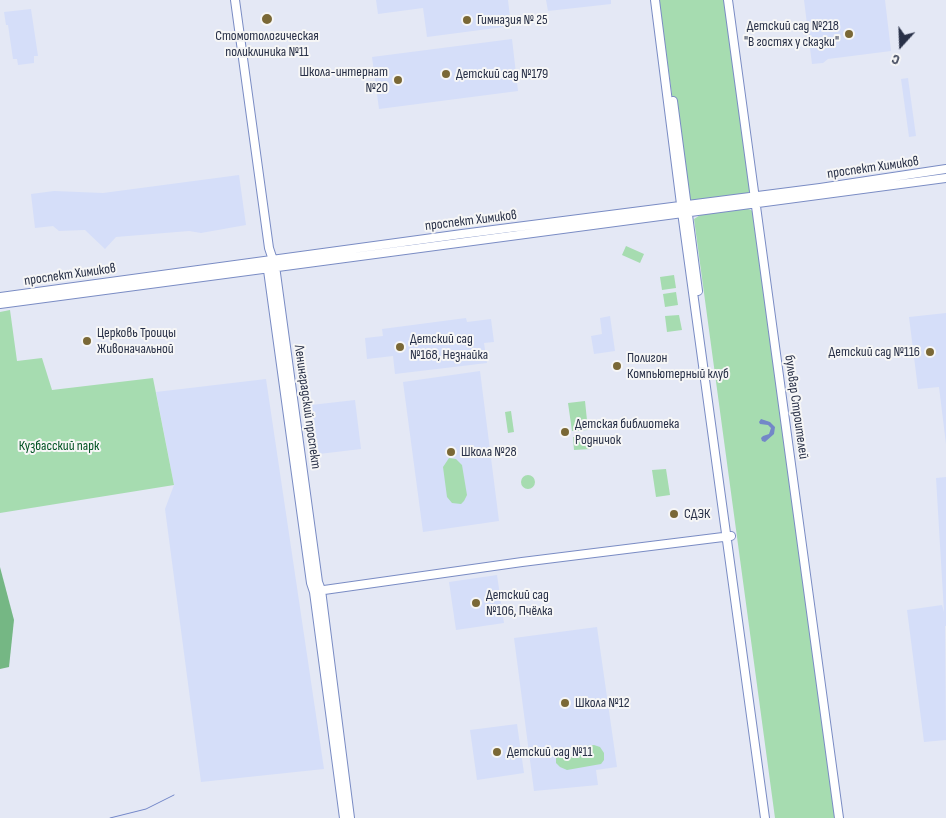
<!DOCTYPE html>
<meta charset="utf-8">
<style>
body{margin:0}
#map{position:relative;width:946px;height:818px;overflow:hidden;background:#e4e8f5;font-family:"Sofia Sans Condensed",sans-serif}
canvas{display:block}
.north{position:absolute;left:876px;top:20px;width:50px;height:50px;-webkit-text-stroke:4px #f6f6f6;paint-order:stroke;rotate:200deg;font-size:14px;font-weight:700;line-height:20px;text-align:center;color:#283047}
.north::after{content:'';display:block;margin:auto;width:18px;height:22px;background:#283047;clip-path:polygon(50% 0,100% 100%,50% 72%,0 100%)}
</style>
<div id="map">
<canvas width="946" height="818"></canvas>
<div class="north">С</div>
</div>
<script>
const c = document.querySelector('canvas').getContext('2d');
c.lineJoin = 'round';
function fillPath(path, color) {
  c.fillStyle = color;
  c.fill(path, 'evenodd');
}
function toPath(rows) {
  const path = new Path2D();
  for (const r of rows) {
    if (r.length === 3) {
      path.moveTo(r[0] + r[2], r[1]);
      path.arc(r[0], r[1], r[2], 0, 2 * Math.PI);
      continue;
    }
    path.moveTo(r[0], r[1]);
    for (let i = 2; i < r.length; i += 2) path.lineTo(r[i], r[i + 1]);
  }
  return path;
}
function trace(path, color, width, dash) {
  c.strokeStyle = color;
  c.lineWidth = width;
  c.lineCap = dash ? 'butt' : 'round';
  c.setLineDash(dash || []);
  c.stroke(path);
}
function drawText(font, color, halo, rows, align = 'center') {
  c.font = font + ' "Sofia Sans Condensed",sans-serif';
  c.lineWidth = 4;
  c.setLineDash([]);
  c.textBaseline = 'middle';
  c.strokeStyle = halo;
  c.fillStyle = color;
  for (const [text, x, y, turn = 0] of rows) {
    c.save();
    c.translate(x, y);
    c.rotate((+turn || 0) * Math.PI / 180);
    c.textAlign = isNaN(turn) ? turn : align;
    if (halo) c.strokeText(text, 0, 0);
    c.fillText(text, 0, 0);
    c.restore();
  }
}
fillPath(toPath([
 [376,0,508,0,511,26,427,37,423,8,378,14],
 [546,0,611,0,611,4,548,11],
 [804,0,885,0,891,51,828,59,823,63,812,64],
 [31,9,38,56,34,56,34,63,18,65,17,59,13,59,8,25,6,25,4,12],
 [512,39,518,91,379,109,372,57],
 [908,78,916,136,909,137,901,79],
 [239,175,246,225,201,233,189,231,116,237,105,249,85,230,59,231,53,226,35,228,31,194,54,191,103,193],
 [946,313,946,444,939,387,918,389,909,317],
 [610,316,615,351,594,354,591,336,602,334,600,318],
 [466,318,467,322,491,319,494,342,484,343,487,363,395,374,393,356,367,359,365,338,383,336,382,329],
 [480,371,499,521,423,532,403,382],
 [266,379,324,769,201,782,165,509,174,485,156,392],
 [355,400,361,449,319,454,311,405],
 [946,477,946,626,945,626,946,740,924,742,907,610,942,605,944,612,936,478],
 [497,575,504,623,456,630,449,582],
 [597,627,617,767,596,770,598,785,534,791,514,638],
 [517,724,524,773,477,780,470,730]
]), '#d5def9');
fillPath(toPath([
 [659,0,728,0,755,196,687,205],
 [745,208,751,210,754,214,835,818,775,818,694,219,702,214],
 [626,246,644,254,640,263,622,255],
 [674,275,676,288,662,290,660,277],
 [676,292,678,305,665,307,663,294],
 [10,310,17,361,42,358,52,390,153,378,174,485,0,513,0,312],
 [679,315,682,330,667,332,665,316],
 [585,401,588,430,572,431,568,403],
 [511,411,514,432,508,433,505,412],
 [591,436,592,449,574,450,573,437],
 [449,458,456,459,462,465,467,495,464,501,461,504,452,503,447,497,443,467],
 [666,469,670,495,656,497,652,470],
 [528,482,7],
 [594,745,600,747,604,753,604,760,601,764,567,770,560,767,556,763,556,756,563,749]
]), '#a6dcb0');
fillPath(toPath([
 [0,567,14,620,9,667,0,669]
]), '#75b784');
fillPath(toPath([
 [761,419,770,422,775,427,774,434,765,442,762,441,761,438,763,436,769,434,771,428,768,425,760,424,759,422]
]), '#7387c8');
trace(toPath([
 [110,818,146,809,174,795]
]), '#7387c8', 1);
const secondary = toPath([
 [235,0,269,248,275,266,318,582,321,590,350,818],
 [655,0,682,212,765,818],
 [728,0,839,818],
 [673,101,698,291],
 [267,263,311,583,314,592,344,818],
 [0,297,462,234,820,188,946,169],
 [0,304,946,178],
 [317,591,522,562,731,536]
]);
trace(secondary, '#7a8cc4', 10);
trace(secondary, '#fff', 8);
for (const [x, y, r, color] of [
 [267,19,6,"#7a6836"],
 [467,20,5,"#7a6836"],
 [849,34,5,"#7a6836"],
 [446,74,5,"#7a6836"],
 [398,80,5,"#7a6836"],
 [87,341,5,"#7a6836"],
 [400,347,5,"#7a6836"],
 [930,352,5,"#7a6836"],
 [617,366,5,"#7a6836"],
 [565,432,5,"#7a6836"],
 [451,452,5,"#7a6836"],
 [674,514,5,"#7a6836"],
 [476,603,5,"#7a6836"],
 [565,703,5,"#7a6836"],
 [497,752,5,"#7a6836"]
]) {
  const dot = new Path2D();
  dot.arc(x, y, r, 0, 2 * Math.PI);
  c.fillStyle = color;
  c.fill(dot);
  trace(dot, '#f6f6f6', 2);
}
drawText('14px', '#283047', '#f6f6f6', [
 ["Гимназия № 25",477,20],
 ["Детский сад №218",839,26,"right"],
 ["\"В гостях у сказки\"",839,42,"right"],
 ["Стомотологическая",267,36,"center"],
 ["поликлиника №11",267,52,"center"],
 ["Школа-интернат",388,72,"right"],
 ["№20",388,88,"right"],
 ["Детский сад №179",456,74],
 ["Церковь Троицы",97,333],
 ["Живоначальной",97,349],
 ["Детский сад",410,339],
 ["№168, Незнайка",410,355],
 ["Детский сад №116",920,352,"right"],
 ["Полигон",627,358],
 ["Компьютерный клуб",627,374],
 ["Детская библиотека",575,424],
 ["Родничок",575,440],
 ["Школа №28",461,452],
 ["СДЭК",684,514],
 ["Детский сад",486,595],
 ["№106, Пчёлка",486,611],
 ["Школа №12",575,703],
 ["Детский сад №11",507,752]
], 'left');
drawText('14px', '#283047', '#f6f6f6', [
 ["проспект Химиков",873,168,-8],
 ["проспект Химиков",471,221,-7],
 ["проспект Химиков",70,275,-8],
 ["Ленинградский проспект",307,407,82],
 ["бульвар Строителей",796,407,82]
]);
drawText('14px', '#005223', '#f6f6f6', [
 ["Кузбасский парк",59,446]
]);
</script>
